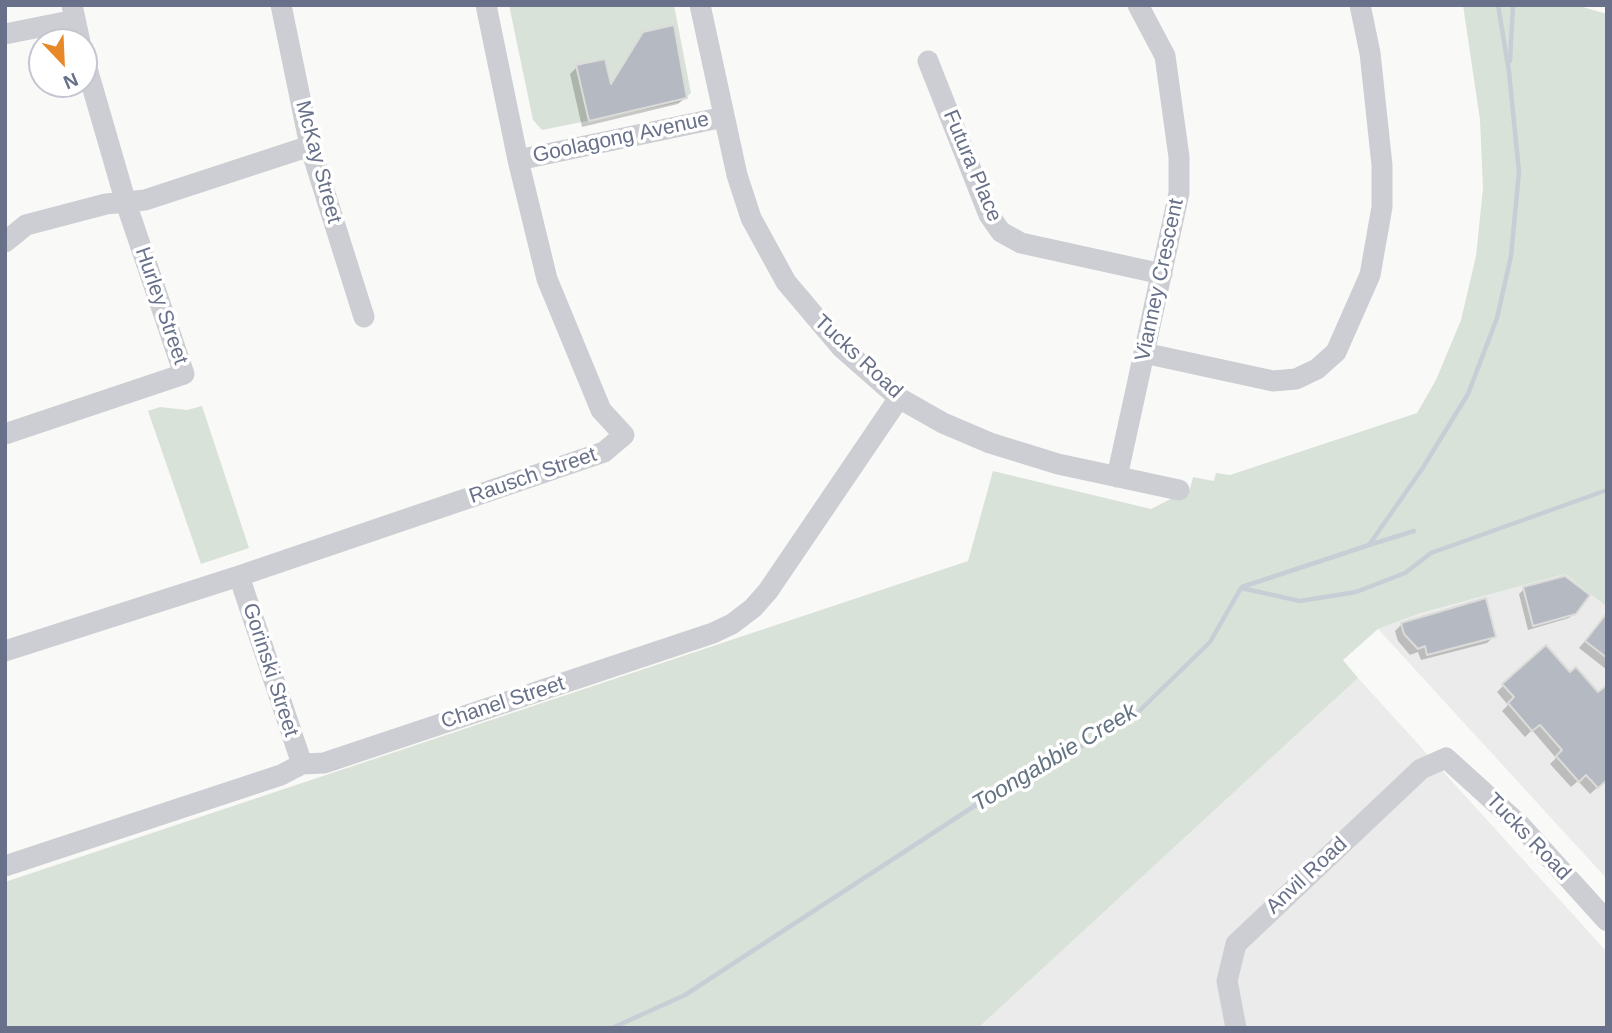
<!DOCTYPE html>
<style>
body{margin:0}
#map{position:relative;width:1612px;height:1033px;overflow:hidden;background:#f9faf7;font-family:Arial,sans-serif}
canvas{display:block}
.frame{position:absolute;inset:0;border:7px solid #687189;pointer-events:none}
.north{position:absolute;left:28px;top:28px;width:70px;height:70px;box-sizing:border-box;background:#fff;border:2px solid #c3c6d0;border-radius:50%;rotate:157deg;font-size:19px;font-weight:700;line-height:28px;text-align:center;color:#687189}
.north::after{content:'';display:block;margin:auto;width:24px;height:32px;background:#e88929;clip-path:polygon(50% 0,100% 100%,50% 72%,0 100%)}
</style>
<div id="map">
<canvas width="1612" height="1033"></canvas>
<div class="frame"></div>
<div class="north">N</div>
</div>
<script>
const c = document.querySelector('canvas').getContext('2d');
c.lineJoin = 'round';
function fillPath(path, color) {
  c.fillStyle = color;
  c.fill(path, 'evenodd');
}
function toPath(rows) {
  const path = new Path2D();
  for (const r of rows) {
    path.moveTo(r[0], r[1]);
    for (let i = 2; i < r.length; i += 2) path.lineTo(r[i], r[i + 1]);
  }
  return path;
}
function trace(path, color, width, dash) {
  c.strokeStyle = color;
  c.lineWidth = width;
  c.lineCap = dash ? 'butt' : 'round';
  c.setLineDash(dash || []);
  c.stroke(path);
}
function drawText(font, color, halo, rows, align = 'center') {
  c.font = font + ' Arial,sans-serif';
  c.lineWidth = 7;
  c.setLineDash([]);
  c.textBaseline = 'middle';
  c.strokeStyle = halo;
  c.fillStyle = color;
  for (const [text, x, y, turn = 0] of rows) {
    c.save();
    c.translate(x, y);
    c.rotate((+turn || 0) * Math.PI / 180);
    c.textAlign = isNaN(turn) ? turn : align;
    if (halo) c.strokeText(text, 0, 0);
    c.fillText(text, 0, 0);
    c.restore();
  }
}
fillPath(toPath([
 [1565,574,1607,607,1607,879,1378,629,1421,613],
 [1358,678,1607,952,1607,1028,978,1028]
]), '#eaebea');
fillPath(toPath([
 [509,5,674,5,691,93,681,102,542,130,533,120],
 [1463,5,1576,5,1607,14,1607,607,1565,574,1421,613,1378,629,1343,660,1358,678,978,1028,5,1028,5,882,968,561,993,471,1151,509,1190,489,1193,477,1214,481,1216,473,1230,475,1417,413,1436,380,1461,320,1476,256,1483,188,1480,120],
 [202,406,249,548,201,564,148,411,160,407,187,410]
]), '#d9e2d8');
fillPath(toPath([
 [644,34,685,97,678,104,582,127,570,74,577,67,610,85],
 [1524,589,1575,613,1569,618,1528,630,1519,594],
 [1607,615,1607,670,1579,648],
 [1402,624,1494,636,1487,643,1421,660,1418,652,1410,655,1398,641,1395,631],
 [1504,685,1607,779,1590,794,1578,781,1571,787,1550,764,1556,758,1532,730,1525,737,1502,711,1508,705,1497,692]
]), '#0003');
trace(toPath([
 [1510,61,1513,5],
 [1369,545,1414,531],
 [1242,587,1369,545,1422,469,1468,394,1497,318,1511,256,1519,172,1509,72,1498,5],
 [612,1028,685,995,985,799,1131,719,1210,642,1241,588,1300,601,1356,592,1405,573,1431,553,1607,490]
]), '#c8ced5', 4.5);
const building = toPath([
 [674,25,687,98,589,121,576,65,605,59,611,84,643,32,674,25],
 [1565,576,1590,595,1576,614,1533,626,1523,587,1565,576],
 [1486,598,1496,637,1427,655,1425,646,1418,649,1404,634,1401,623,1486,598],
 [1607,613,1607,658,1585,641,1607,613],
 [1546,645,1570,672,1576,667,1598,692,1607,685,1607,780,1598,788,1586,775,1579,782,1556,756,1562,750,1540,725,1532,731,1508,703,1514,697,1502,684,1546,645]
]);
fillPath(building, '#b5b9c1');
trace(building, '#dbdcd9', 2);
trace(toPath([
 [72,5,80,42],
 [281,5,310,146,364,317],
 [700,5,737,175,751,218,786,282,841,347,899,398,943,423,990,443,1058,464,1179,490],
 [5,34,75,20],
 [928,61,989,215,1001,232,1021,243,1162,274],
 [518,160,724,117],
 [5,242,26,225,106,204,145,200,310,146],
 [1144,353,1273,381,1296,379,1317,369,1336,352,1370,275,1382,207,1382,165,1370,53,1360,5],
 [5,434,184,374,126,203,84,58],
 [1117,477,1179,193,1179,157,1165,56,1138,5],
 [239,576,302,764],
 [5,651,239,576,604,452,624,435,601,410,547,279,518,160,486,5],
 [5,866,281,775,302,764,324,763,713,633,732,624,753,608,768,591,899,398],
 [1236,1028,1227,981,1236,944,1421,769,1446,758,1521,826,1607,921]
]), '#cdced3', 21);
drawText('21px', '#687189', '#fff', [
 ["Goolagong Avenue",621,138,-12],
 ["McKay Street",318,162,75],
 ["Futura Place",972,166,67],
 ["Vianney Crescent",1160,280,-78],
 ["Hurley Street",161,306,71],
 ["Tucks Road",858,357,43],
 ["Rausch Street",533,476,-19],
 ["Gorinski Street",270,670,72],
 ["Chanel Street",503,703,-18],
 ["Tucks Road",1528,837,46],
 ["Anvil Road",1307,876,-43]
]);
drawText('italic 23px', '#647383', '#fff', [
 ["Toongabbie Creek",1055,758,-31]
]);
</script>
